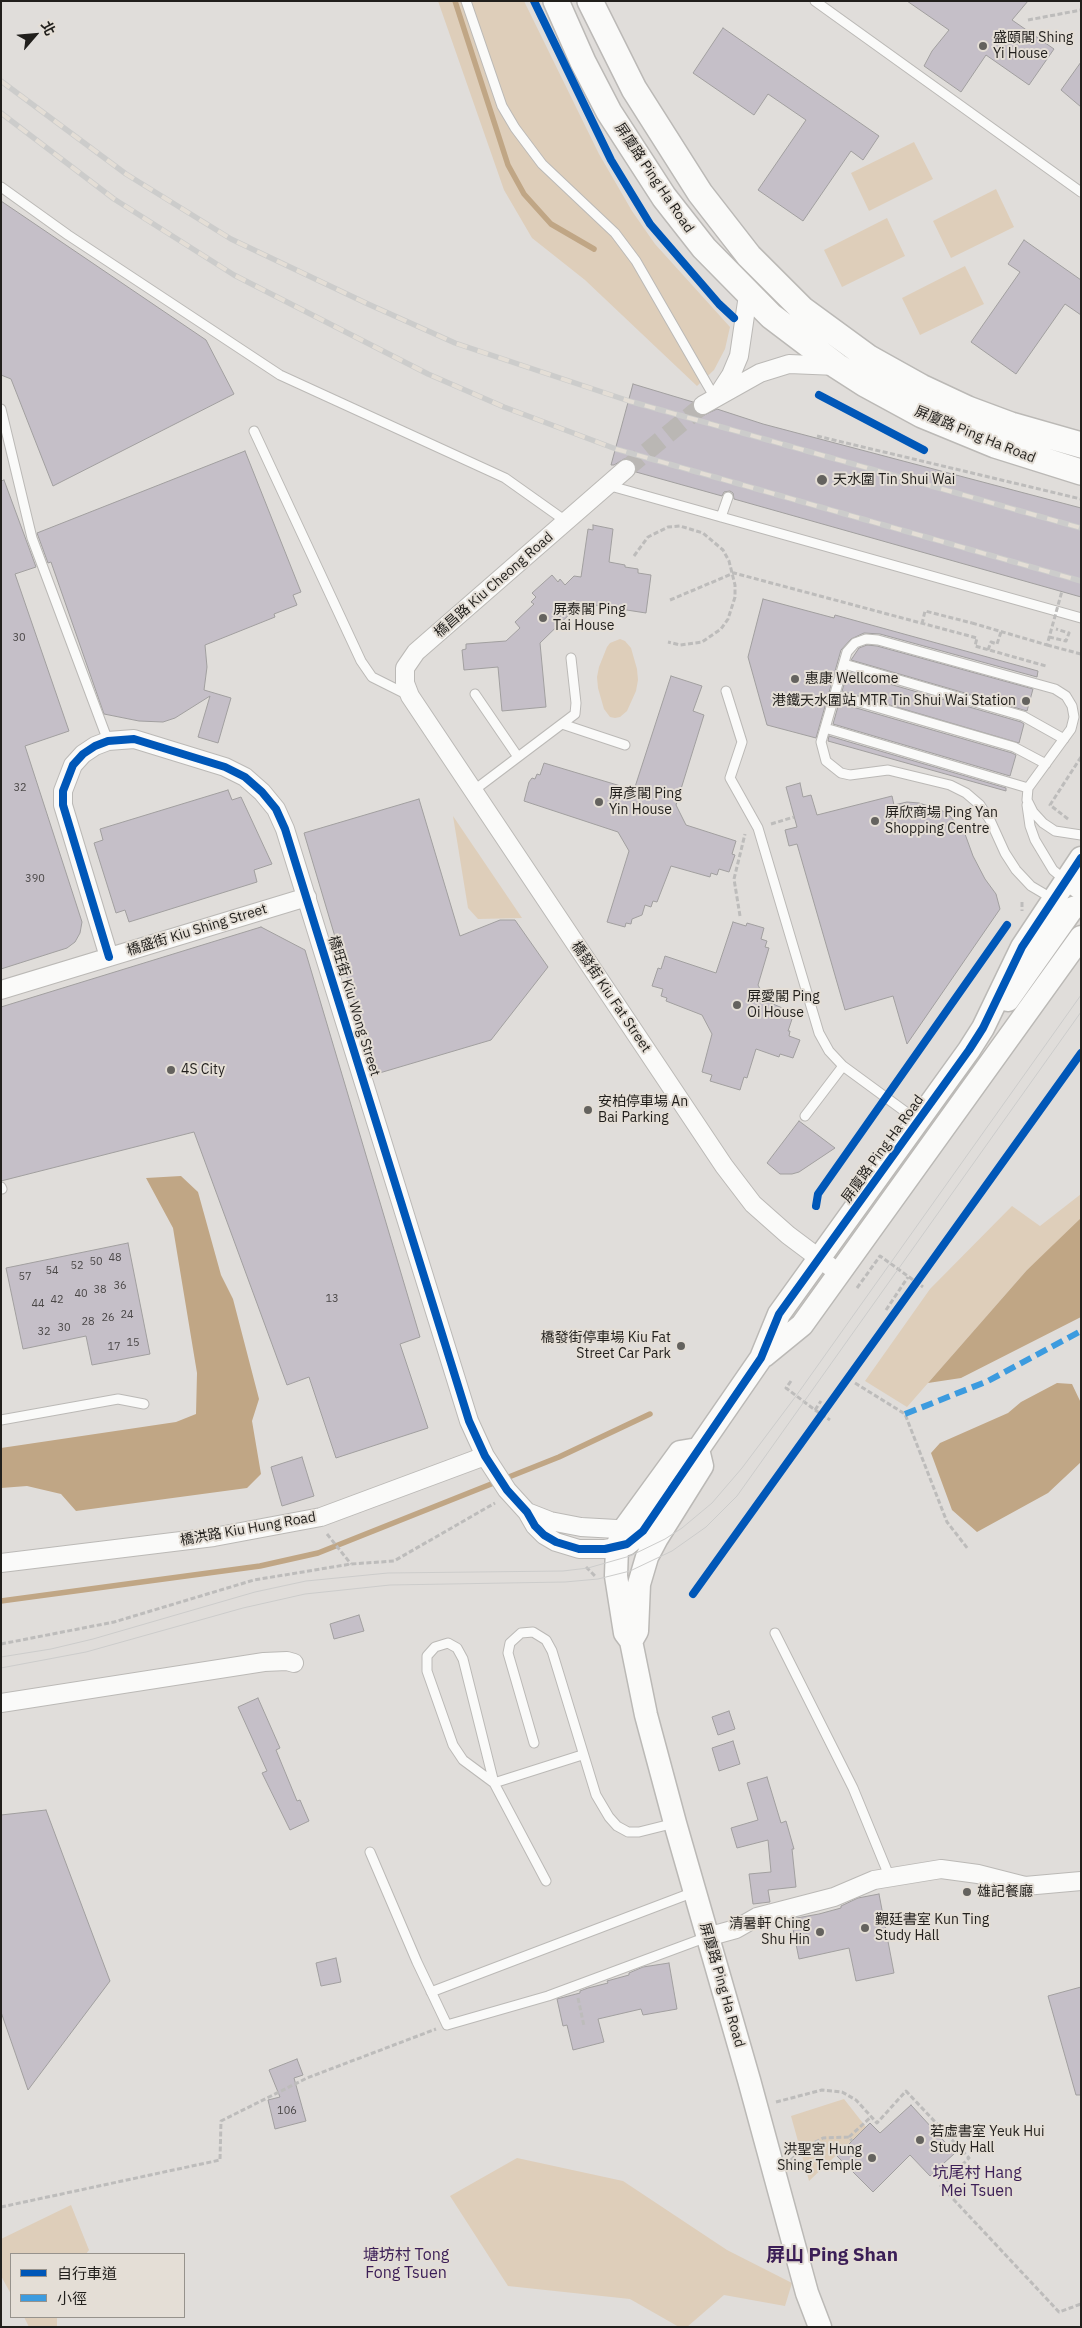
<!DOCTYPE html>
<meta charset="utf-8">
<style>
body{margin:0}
#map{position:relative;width:1082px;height:2328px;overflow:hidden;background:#e0ddda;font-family:"IBM Plex Sans","Noto Sans TC",sans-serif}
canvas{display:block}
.frame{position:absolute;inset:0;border:2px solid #211f1c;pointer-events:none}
.legend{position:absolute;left:10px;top:2253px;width:175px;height:65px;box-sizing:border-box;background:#e4ded6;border:1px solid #96928c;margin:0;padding:6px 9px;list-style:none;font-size:15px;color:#211f1c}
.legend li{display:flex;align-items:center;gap:10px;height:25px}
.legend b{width:25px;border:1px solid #96928c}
.north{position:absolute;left:10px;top:10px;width:50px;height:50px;-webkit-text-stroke:4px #e4ded6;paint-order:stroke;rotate:63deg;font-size:14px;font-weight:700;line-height:20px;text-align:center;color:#211f1c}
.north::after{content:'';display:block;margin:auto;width:18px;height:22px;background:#211f1c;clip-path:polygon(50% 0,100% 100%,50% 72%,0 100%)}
</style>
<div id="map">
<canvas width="1082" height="2328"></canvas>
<div class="frame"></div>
<ul class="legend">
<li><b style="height:6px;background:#0057b8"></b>自行車道</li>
<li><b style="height:6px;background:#3c9bdf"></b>小徑</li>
</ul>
<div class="north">北</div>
</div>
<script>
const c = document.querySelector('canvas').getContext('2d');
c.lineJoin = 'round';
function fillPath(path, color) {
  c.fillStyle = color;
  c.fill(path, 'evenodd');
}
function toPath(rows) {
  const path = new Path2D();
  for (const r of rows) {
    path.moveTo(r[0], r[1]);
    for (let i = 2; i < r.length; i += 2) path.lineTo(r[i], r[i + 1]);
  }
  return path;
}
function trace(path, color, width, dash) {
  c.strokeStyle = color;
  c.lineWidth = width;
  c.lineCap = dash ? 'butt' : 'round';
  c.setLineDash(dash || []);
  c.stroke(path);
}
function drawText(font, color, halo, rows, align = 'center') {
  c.font = font + ' "IBM Plex Sans","Noto Sans TC",sans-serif';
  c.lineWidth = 4;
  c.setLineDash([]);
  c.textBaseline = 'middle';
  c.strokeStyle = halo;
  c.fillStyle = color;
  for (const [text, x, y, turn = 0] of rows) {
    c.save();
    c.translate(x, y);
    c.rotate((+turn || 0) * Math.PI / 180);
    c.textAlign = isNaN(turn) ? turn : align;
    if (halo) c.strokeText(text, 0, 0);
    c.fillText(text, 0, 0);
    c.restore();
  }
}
fillPath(toPath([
 [438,1,524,1,599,154,632,211,655,244,730,327,725,349,714,370,697,386,585,280,532,238,504,190],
 [914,142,933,179,869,211,851,173],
 [996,189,1014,227,951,258,933,221],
 [887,218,905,256,842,287,824,250],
 [965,266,984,304,920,335,902,298],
 [620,639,625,641,631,648,637,669,638,680,636,691,627,711,620,717,615,718,610,717,604,709,598,688,597,677,599,667,607,647,610,643],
 [453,816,522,918,478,919,468,908],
 [1081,1194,1081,1220,1027,1270,907,1407,865,1381,930,1289,1012,1206,1040,1226],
 [844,2099,866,2127,809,2181,791,2116],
 [517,2158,623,2181,727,2250,792,2283,785,2306,724,2295,687,2327,679,2327,630,2299,508,2286,450,2196],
 [71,2205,89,2250,86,2254,11,2254,11,2294,1,2276,1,2239],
 [24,2317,57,2317,57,2327,29,2327]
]), '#deceba');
fillPath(toPath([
 [181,1176,198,1192,221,1275,233,1299,259,1399,252,1421,261,1474,247,1488,76,1511,61,1494,27,1486,1,1488,1,1448,176,1422,196,1414,197,1373,173,1228,146,1178],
 [1081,1218,1081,1317,961,1378,928,1383,1027,1270],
 [1057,1383,1072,1384,1081,1403,1081,1462,1048,1493,977,1532,952,1510,931,1453,940,1443,1008,1413,1021,1402]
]), '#c0a685');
trace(toPath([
 [455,1,508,165,524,194,551,224,594,249],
 [1,1601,260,1566,318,1553,559,1457,650,1414]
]), '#c0a685', 5.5);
const building = toPath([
 [907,1,1028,1,1012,20,1054,49,1029,85,986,55,961,92,924,66,932,51,949,30,907,1],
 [723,28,879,136,863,160,851,151,803,221,758,190,806,120,768,94,754,115,693,73,723,28],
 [1081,62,1081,107,1061,90,1081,62],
 [1,201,206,340,234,394,53,486,11,379,1,375,1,201],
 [1024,240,1081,280,1081,315,1065,304,1016,374,971,342,1020,272,1008,264,1024,240],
 [633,384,693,402,694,411,702,416,717,409,763,424,1081,508,1081,597,734,499,733,493,730,491,724,492,722,496,636,472,634,462,629,459,624,459,614,465,611,465,633,384],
 [245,451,301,592,293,595,297,605,274,614,275,617,205,645,207,667,204,690,231,698,218,743,198,737,210,696,175,718,163,722,139,721,104,714,51,562,48,563,37,533,245,451],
 [4,480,36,567,15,574,69,731,25,746,82,922,80,933,75,942,67,948,1,969,1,481,4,480],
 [593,525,613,529,609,562,625,565,625,567,638,569,638,573,651,575,646,613,581,603,540,643,546,707,502,711,498,667,464,670,462,650,466,649,466,644,506,641,520,628,515,622,534,604,531,602,536,597,532,593,552,575,558,582,560,579,565,585,574,576,581,577,588,529,593,530,593,525],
 [763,599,834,618,835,615,1038,671,1037,677,880,634,864,633,851,639,841,650,816,738,767,725,748,657,763,599],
 [867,645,877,646,1033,689,1027,711,851,660,859,648,867,645],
 [848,672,1021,722,1024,724,1019,743,842,691,848,672],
 [671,676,702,686,693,711,704,715,676,805,686,825,736,841,732,854,735,855,729,872,719,869,717,875,711,873,710,877,671,866,657,902,653,901,651,907,645,905,642,915,632,919,631,924,626,923,625,927,607,922,629,851,618,832,524,801,529,782,532,778,535,779,537,774,540,775,544,763,634,790,671,676],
 [839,703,1012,753,1016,755,1010,776,833,724,839,703],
 [829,736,1006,788,1006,791,828,741,829,736],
 [800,783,803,797,811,795,817,815,892,796,894,805,907,802,919,803,941,810,950,816,965,834,973,856,985,879,996,894,1000,909,907,1044,893,996,845,1010,797,844,789,846,785,830,797,827,786,787,800,783],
 [228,790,232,800,241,797,272,864,254,870,257,882,129,922,125,910,116,913,94,843,103,840,100,829,228,790],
 [419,799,460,936,500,920,515,920,548,967,491,1040,376,1074,304,833,419,799],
 [733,922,746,926,747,923,764,928,761,939,767,941,765,947,769,948,758,985,766,1001,794,1013,788,1031,790,1031,789,1036,800,1040,793,1058,780,1054,779,1057,756,1049,747,1078,744,1077,740,1090,710,1081,712,1075,702,1072,712,1034,702,1015,666,1001,667,998,661,996,663,989,652,986,658,968,661,969,665,956,716,973,733,922],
 [261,927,305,950,420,1337,400,1344,428,1428,336,1458,309,1377,287,1385,194,1132,1,1181,1,1007,261,927],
 [799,1121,835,1148,799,1172,792,1174,780,1174,767,1163,799,1121],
 [128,1243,150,1354,92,1365,86,1336,23,1349,6,1268,128,1243],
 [302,1457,314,1496,282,1506,271,1467,302,1457],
 [359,1615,364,1631,334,1639,330,1624,359,1615],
 [258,1698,280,1748,276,1750,297,1801,300,1800,309,1821,290,1830,262,1773,267,1771,238,1707,258,1698],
 [729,1711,735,1729,718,1735,712,1717,729,1711],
 [733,1741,740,1764,719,1771,712,1748,733,1741],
 [767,1777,781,1823,786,1821,794,1849,792,1849,796,1887,768,1890,770,1902,753,1904,749,1874,771,1872,768,1840,737,1848,731,1828,758,1820,747,1783,767,1777],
 [46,1810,110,1981,28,2090,1,2012,1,1815,46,1810],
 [879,1894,894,1973,856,1981,849,1948,799,1959,791,1919,819,1914,841,1908,841,1906,858,1898,879,1894],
 [336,1958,341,1982,321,1986,316,1963,336,1958],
 [669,1963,677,2009,643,2015,641,2009,598,2019,604,2042,573,2050,567,2025,563,2026,557,1999,580,1993,580,1991,588,1988,608,1983,607,1981,629,1975,629,1973,643,1967,669,1963],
 [1081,1987,1081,2095,1076,2095,1048,1996,1081,1987],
 [297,2059,303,2075,294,2078,306,2121,275,2129,268,2100,280,2097,269,2070,297,2059],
 [911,2105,955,2153,930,2176,910,2155,873,2192,837,2156,870,2123,880,2133,911,2105]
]);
fillPath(building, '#c5bfc8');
trace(building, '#a19f9f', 1);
trace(toPath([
 [626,469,703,405]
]), '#bab7b4', 18, [18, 9]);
const service = toPath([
 [466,1,502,106,515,128,542,164,615,233,636,261,715,398],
 [815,1,1081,192],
 [1,187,68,235,280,375,505,478,567,522],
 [1,409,32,538,108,741],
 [254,431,361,661,372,677,408,695],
 [607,485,1081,618],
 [721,517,728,497],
 [844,664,1023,716,1064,739],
 [726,691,742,742,730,778,758,828,819,1033,829,1051,843,1066,918,1121],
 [475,694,518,757],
 [835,695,1014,747,1046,764],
 [562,724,625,745],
 [825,728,1028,788],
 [473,791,575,714,576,703,571,658],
 [1027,805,1030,826,1035,840,1053,870,1065,880],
 [1053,899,1031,886,1016,870,1005,853,990,820,980,805,966,793,950,785,888,770,850,775,841,773,826,761,821,742,847,652,855,643,866,639,878,640,1055,689,1066,696,1072,706,1074,717,1071,729,1028,788,1027,800,1033,812,1043,823,1055,831,1081,835],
 [805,1116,843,1066],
 [1,1187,2,1189],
 [1,1420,118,1399,144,1404],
 [775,1633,853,1788,890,1878],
 [534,1743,508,1653,510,1643,521,1633,533,1632,546,1640,552,1651,596,1795,609,1817,617,1826,628,1832,639,1832,675,1823],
 [494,1783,463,1760,453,1745,427,1671,427,1656,435,1647,448,1643,457,1648,463,1659,494,1783,546,1881],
 [494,1783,582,1755],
 [370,1852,417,1962,447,2025,548,1996,707,1937],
 [431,1992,694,1892]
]);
const minor = toPath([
 [718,395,731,375,739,356,748,295],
 [703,405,760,373,789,364,837,366],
 [626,469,416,652,405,668,405,683,410,696,724,1166,753,1204,788,1235,840,1274],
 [1065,880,1081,891],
 [109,957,63,805,63,791,73,765,83,754,95,746,108,741,134,739,225,767,245,777,262,792,276,809,285,829,469,1421,485,1456,507,1490,527,1512,535,1526,544,1535,556,1542,579,1549,605,1549,617,1547],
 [1,990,307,897],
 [527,1512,550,1521,581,1527,634,1530],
 [1,1563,214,1537,321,1517,485,1456],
 [1,1703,264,1662,287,1661,294,1663],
 [707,1937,736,1929,757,1917,834,1897,874,1880,941,1869,978,1874,1025,1886,1081,1881]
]);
const tertiary = toPath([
 [1008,1000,1073,908,1081,906],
 [764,1356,802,1325,1081,937],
 [698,1449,680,1452,624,1529,617,1547,616,1576,625,1633,631,1641,646,1715,675,1823,749,2080,807,2293,820,2327],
 [690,1461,761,1358,779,1314,969,1050,983,1028,1022,947,1081,858],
 [617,1547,627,1544,643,1531,665,1498],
 [633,1638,637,1631,639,1584,647,1557,657,1538,702,1466,698,1449]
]);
const secondary = toPath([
 [556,1,583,62,609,112,664,197,704,248,771,316,837,366,865,384,922,415,995,445,1081,472],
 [590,1,634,89,700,193,749,256,802,309,869,358,921,387,968,409,1011,425,1081,445]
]);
trace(service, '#bbb9b6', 11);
trace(minor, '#bbb9b6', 20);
trace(tertiary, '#bbb9b6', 25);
trace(secondary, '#bbb9b6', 28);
trace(toPath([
 [1028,20,1081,10],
 [817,436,1081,499],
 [634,556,648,537,668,527,680,526,703,533,723,550,729,561,735,585,735,597,728,619,721,629,702,642,680,645,668,642],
 [670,600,734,573,977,638,975,646,1046,666],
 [922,624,925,611,972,623],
 [1049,637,1066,641,1069,633,1056,629],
 [988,650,991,642,997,644,1001,632],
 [1068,819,1050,805,1081,757],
 [771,824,794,817],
 [1022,902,1022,911],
 [740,916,734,879,745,834],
 [857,1288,880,1256,923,1287],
 [886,1310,908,1277],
 [791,1381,786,1388,815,1410,821,1401],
 [855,1383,905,1414,947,1522,968,1549],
 [815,1410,830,1420],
 [327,1534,351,1564],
 [586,1567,596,1577],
 [1,1644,114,1622,254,1580,351,1564,394,1561,495,1503],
 [578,1998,584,2026],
 [776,2102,822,2090,842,2092,856,2100,877,2123,906,2091,969,2158,941,2186,1059,2312,1081,2304],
 [849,2137,872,2116],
 [791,2160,801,2150,823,2138,849,2137,852,2141],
 [1,2207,220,2160,221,2121,307,2078,436,2029]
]), '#bdbcbb', 3, [5, 2.5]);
trace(service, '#fafaf9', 9);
trace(minor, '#fafaf9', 18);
trace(tertiary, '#fafaf9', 22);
trace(secondary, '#fafaf9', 25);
trace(toPath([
 [1,1657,51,1649,93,1639,255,1592,306,1581,388,1573,563,1571,588,1568,630,1556,665,1539,682,1528,712,1503,742,1468,796,1396,1081,995],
 [1,1668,86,1652,243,1608,305,1594,390,1585,565,1582,598,1579,630,1571,672,1551,706,1527,737,1496,1081,1012]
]), '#cccccb', 1);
const rail = toPath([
 [1,81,126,174,231,239,368,304,455,343,629,401,1081,528],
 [1,113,114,199,234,275,428,374,504,407,616,449,1081,581]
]);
trace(rail, '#cccccb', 5.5);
trace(rail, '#e4ded6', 4, [11]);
trace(toPath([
 [972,623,1047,645,1062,591],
 [1047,645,1081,654]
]), '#bdbcbb', 3, [5, 2.5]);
trace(toPath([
 [905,1414,988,1381,1081,1331]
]), '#3c9bdf', 6, [12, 6]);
trace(toPath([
 [534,1,611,160,650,224,719,304,734,318],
 [819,395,924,450],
 [109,957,63,805,63,791,73,765,83,754,95,746,108,741,134,739,225,767,245,777,262,792,276,809,285,829,469,1421,485,1456,507,1490,527,1512,535,1526,544,1535,556,1542,579,1549,605,1549,627,1544,643,1531,761,1358,779,1314,969,1050,983,1028,1022,947,1081,858],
 [816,1206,818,1194,1007,925],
 [693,1594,1081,1053]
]), '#0057b8', 8);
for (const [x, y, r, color] of [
 [983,46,5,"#64625e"],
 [822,480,6,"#64625e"],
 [543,618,5,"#64625e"],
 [795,679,5,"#64625e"],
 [1026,701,5,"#64625e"],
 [599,802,5,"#64625e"],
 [875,821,5,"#64625e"],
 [737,1005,5,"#64625e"],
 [171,1070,5,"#64625e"],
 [588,1110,5,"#64625e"],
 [681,1346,5,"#64625e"],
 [967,1892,5,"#64625e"],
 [865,1928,5,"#64625e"],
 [820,1932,5,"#64625e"],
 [920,2140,5,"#64625e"],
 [872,2158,5,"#64625e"]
]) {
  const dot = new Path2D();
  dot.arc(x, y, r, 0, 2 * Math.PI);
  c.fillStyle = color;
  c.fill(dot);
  trace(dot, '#e4ded6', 2);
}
drawText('11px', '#4a4747', null, [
 ["30",19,638],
 ["32",20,788],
 ["390",35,879],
 ["48",115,1258],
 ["50",96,1262],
 ["52",77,1266],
 ["54",52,1271],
 ["57",25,1277],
 ["36",120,1286],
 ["38",100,1290],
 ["40",81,1294],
 ["13",332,1299],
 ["42",57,1300],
 ["44",38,1304],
 ["24",127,1315],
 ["26",108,1318],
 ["28",88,1322],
 ["30",64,1328],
 ["32",44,1332],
 ["15",133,1343],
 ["17",114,1347],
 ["106",287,2111]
]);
drawText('14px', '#211f1c', '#e4ded6', [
 ["盛頤閣 Shing",993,38],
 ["Yi House",993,54],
 ["天水圍 Tin Shui Wai",833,480],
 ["屏泰閣 Ping",553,610],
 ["Tai House",553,626],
 ["惠康 Wellcome",805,679],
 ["港鐵天水圍站 MTR Tin Shui Wai Station",1016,701,"right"],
 ["屏彥閣 Ping",609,794],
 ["Yin House",609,810],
 ["屏欣商場 Ping Yan",885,813],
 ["Shopping Centre",885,829],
 ["屏愛閣 Ping",747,997],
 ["Oi House",747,1013],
 ["4S City",181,1070],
 ["安柏停車場 An",598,1102],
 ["Bai Parking",598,1118],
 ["橋發街停車場 Kiu Fat",671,1338,"right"],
 ["Street Car Park",671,1354,"right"],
 ["雄記餐廳",977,1892],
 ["覲廷書室 Kun Ting",875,1920],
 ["Study Hall",875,1936],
 ["清暑軒 Ching",810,1924,"right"],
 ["Shu Hin",810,1940,"right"],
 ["若虛書室 Yeuk Hui",930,2132],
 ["Study Hall",930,2148],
 ["洪聖宮 Hung",862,2150,"right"],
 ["Shing Temple",862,2166,"right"]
], 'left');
drawText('14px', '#211f1c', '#e4ded6', [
 ["屏廈路 Ping Ha Road",654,178,56],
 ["屏廈路 Ping Ha Road",975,435,22],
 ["橋昌路 Kiu Cheong Road",494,585,-41],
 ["橋盛街 Kiu Shing Street",197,930,-17],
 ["橋發街 Kiu Fat Street",611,997,56],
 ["橋旺街 Kiu Wong Street",354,1006,73],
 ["屏廈路 Ping Ha Road",883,1149,-54],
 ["橋洪路 Kiu Hung Road",248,1529,-10],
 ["屏廈路 Ping Ha Road",722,1985,74]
]);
drawText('16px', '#3b1e57', '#e4ded6', [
 ["坑尾村 Hang",977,2173],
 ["Mei Tsuen",977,2191],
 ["塘坊村 Tong",406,2255],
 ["Fong Tsuen",406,2273]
]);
drawText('bold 19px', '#3b1e57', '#e4ded6', [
 ["屏山 Ping Shan",832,2256]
]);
</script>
